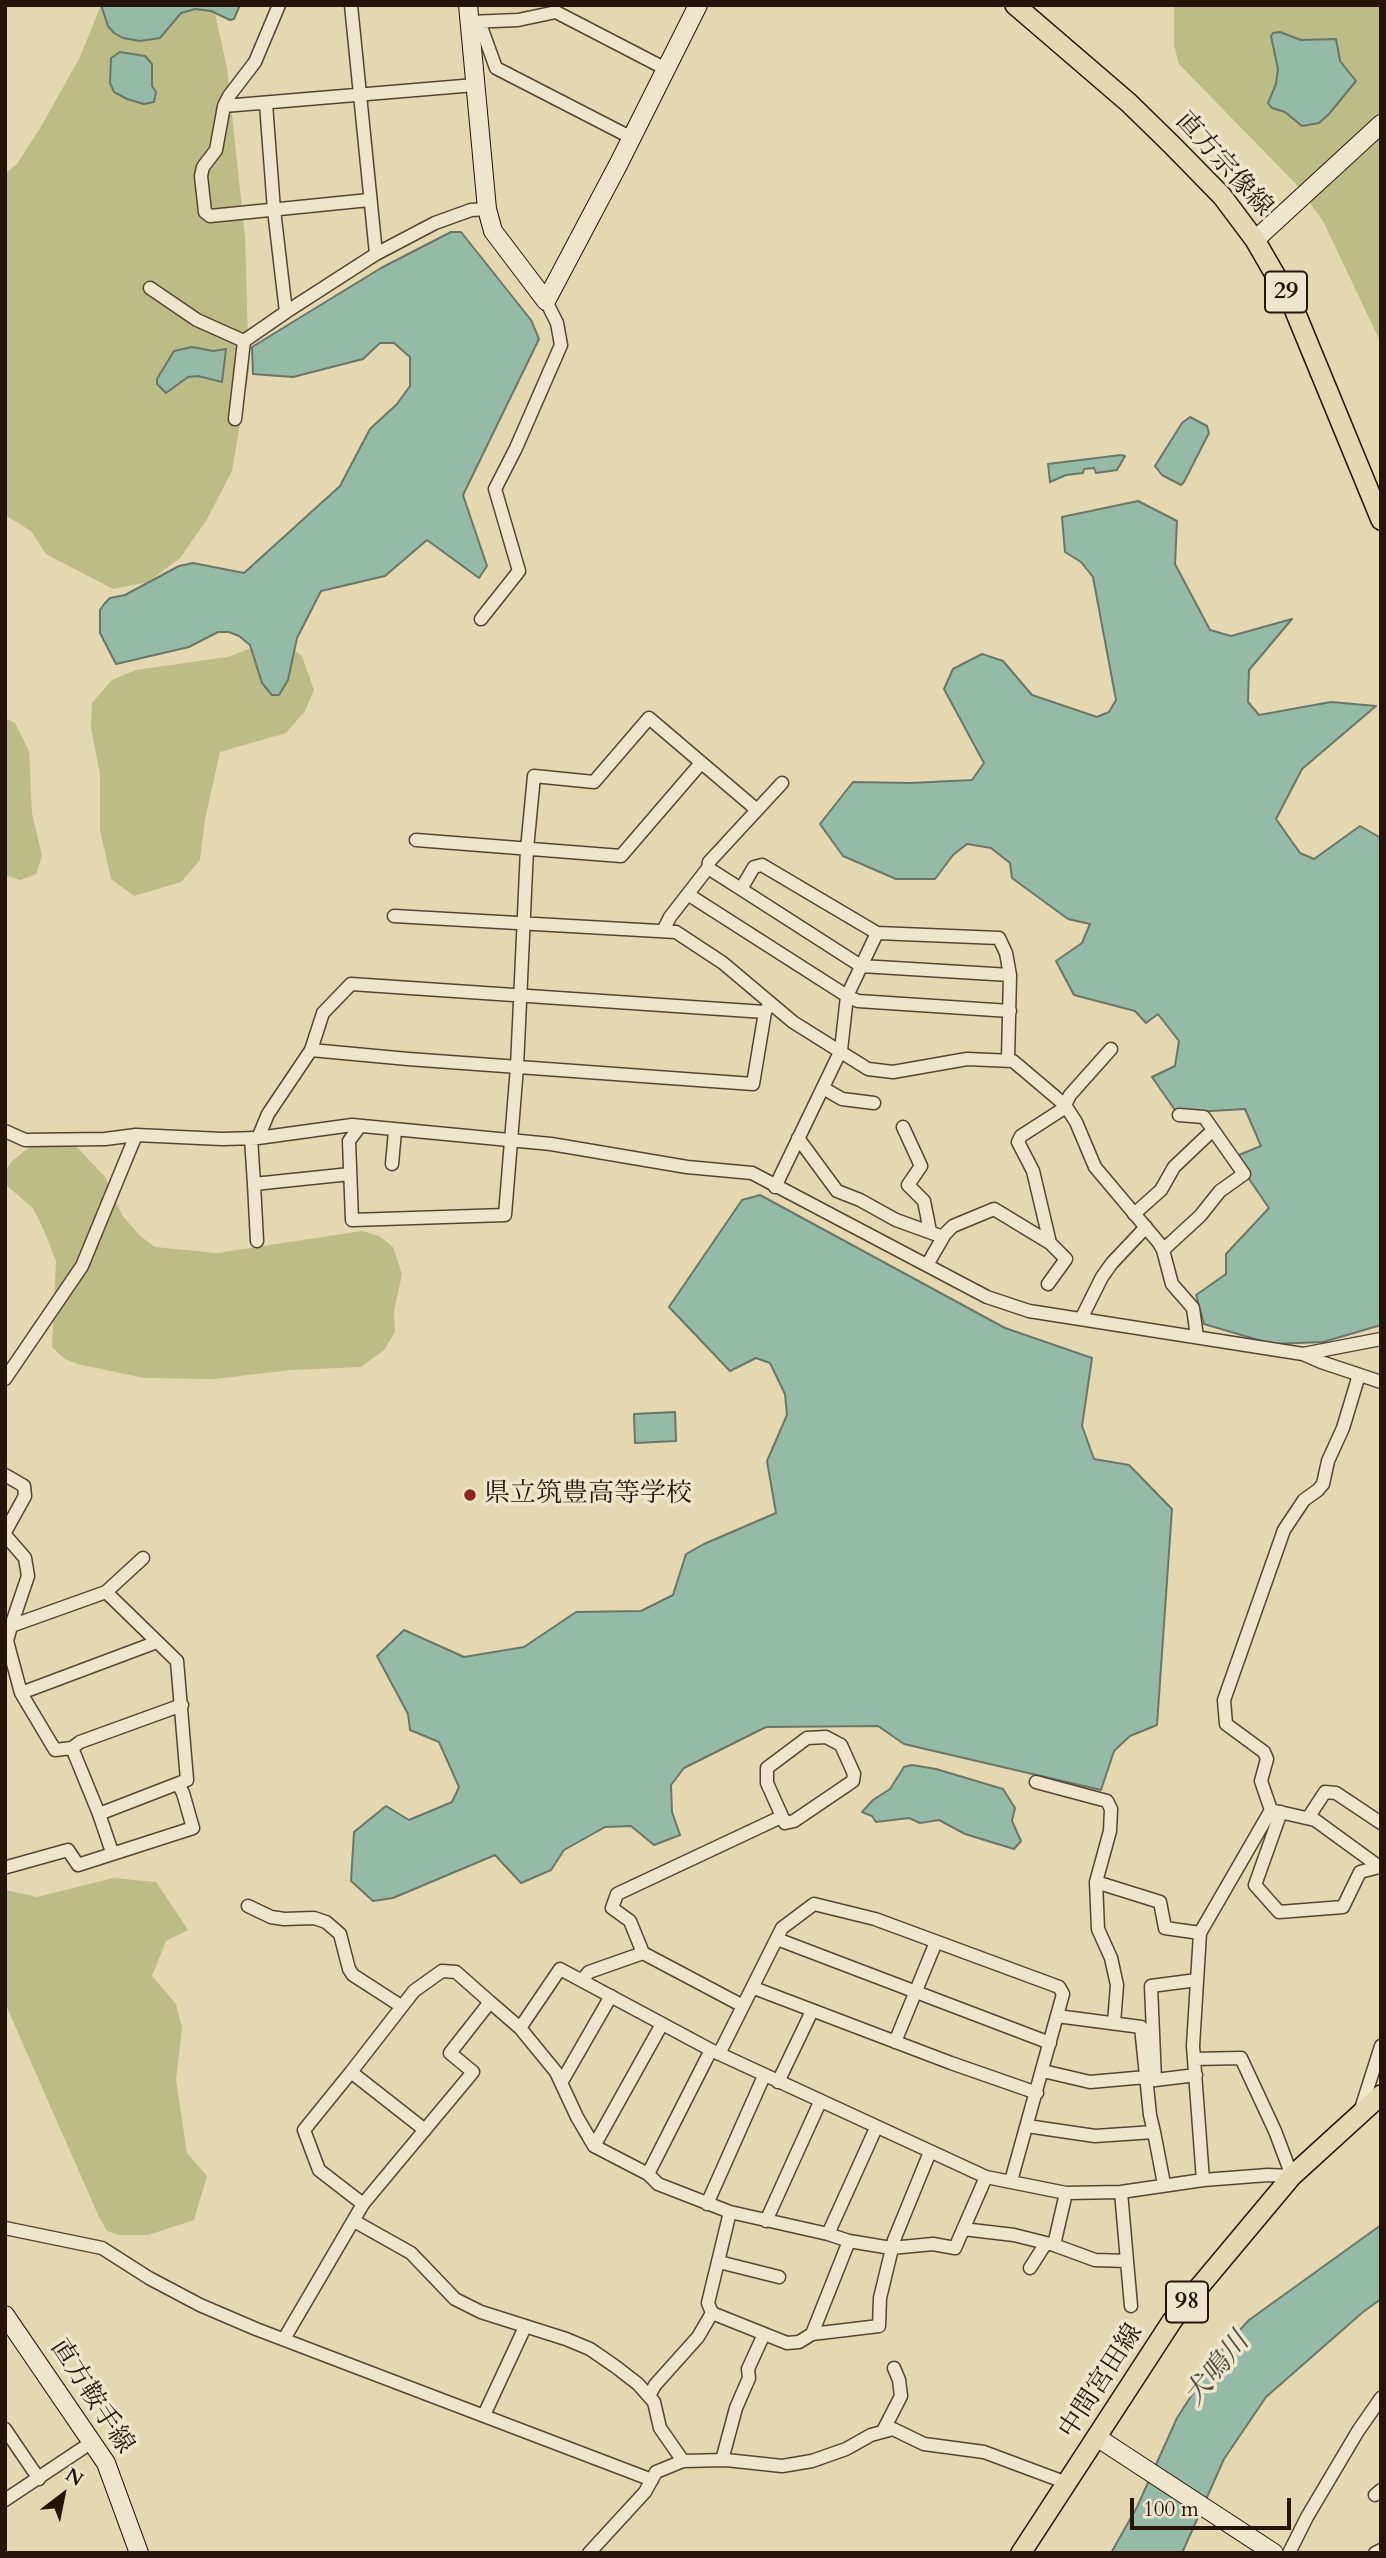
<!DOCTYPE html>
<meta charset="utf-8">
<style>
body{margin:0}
#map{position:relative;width:1386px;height:2558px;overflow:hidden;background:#e5d7b0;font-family:Cardo,serif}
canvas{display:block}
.frame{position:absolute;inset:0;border:7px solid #261309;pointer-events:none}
.north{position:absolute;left:28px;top:2460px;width:70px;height:70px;-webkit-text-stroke:5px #eee5cc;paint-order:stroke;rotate:32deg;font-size:19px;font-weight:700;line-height:28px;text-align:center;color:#261309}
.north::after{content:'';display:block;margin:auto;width:24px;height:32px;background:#261309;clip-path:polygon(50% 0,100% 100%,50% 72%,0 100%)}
.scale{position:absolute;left:1130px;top:2498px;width:161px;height:32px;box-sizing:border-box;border:4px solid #261309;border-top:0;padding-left:9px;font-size:21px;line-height:24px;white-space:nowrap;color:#261309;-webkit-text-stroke:5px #eee5cc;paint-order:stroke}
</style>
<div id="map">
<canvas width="1386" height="2558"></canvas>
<div class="frame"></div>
<div class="north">N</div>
<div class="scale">100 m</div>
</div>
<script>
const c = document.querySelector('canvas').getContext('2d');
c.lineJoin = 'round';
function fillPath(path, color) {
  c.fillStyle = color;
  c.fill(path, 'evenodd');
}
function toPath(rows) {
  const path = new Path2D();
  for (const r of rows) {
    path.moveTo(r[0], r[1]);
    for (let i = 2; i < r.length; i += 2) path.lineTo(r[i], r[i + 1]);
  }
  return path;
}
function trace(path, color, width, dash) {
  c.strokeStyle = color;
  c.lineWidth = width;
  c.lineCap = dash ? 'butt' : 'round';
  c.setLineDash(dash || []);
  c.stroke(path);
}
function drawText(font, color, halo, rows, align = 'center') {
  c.font = font + ' Cardo,"Noto Serif JP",serif';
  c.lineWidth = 7;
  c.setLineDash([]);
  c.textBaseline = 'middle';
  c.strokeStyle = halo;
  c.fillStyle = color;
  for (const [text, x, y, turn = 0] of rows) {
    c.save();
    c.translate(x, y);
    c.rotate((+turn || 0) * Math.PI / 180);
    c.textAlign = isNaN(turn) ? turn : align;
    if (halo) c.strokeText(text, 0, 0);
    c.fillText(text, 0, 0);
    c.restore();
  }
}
fillPath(toPath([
 [101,5,213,5,227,68,245,237,249,371,232,471,206,521,180,558,148,582,113,589,46,554,31,531,5,515,5,174,17,164,42,125,80,57],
 [1174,5,1381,5,1381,343,1323,221,1296,184,1179,64,1174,45],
 [274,640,286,644,302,656,314,690,305,711,286,733,220,752,205,819,200,860,181,882,134,896,111,879,100,830,100,774,91,728,92,703,112,680,136,670,227,657],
 [5,718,15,723,29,751,32,813,42,856,36,874,20,880,5,875],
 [46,1141,74,1144,105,1177,122,1215,139,1235,155,1247,217,1253,362,1231,379,1236,393,1247,402,1274,394,1311,395,1332,384,1350,361,1367,291,1370,214,1379,144,1378,77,1364,65,1359,52,1347,56,1261,42,1226,33,1208,6,1185,6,1170,12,1161,31,1146],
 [113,1878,156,1882,188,1930,166,1941,152,1976,176,2004,182,2028,176,2080,187,2153,207,2176,194,2220,148,2235,120,2235,107,2231,99,2217,5,2003,5,1890,37,1897]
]), '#bcbc86');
const water = toPath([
 [101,5,240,5,234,19,230,20,211,11,195,9,181,13,160,38,140,41,123,38,114,33,108,26,101,5],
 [1280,32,1301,40,1336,39,1340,61,1356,81,1329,114,1319,123,1302,126,1285,112,1272,108,1268,103,1276,84,1278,69,1271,36,1273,33,1280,32],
 [120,52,145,56,152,64,152,86,156,92,154,102,144,104,127,99,114,92,110,83,111,58,120,52],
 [451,232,461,232,465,237,531,320,539,339,463,495,487,566,479,578,427,540,385,576,321,591,297,638,288,680,279,695,272,695,262,683,250,645,239,636,229,632,218,632,189,647,116,664,100,633,100,610,105,603,110,598,125,595,179,566,193,563,244,573,340,486,370,429,397,404,410,386,410,357,394,343,380,343,363,359,293,377,253,374,252,347,381,268,451,232],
 [192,347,213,351,226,349,222,382,198,376,188,377,166,393,157,384,157,379,174,351,192,347],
 [1190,417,1207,426,1209,433,1184,482,1181,485,1162,475,1155,466,1182,423,1190,417],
 [1121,455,1125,456,1117,470,1096,473,1094,468,1084,469,1083,473,1066,475,1050,482,1048,464,1121,455],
 [1138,501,1177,521,1175,564,1210,630,1231,636,1292,619,1249,670,1248,702,1259,715,1331,702,1376,706,1302,769,1276,819,1300,853,1314,859,1360,826,1381,838,1381,1325,1323,1342,1272,1344,1204,1324,1196,1295,1226,1274,1226,1254,1269,1208,1234,1157,1261,1146,1245,1109,1177,1113,1152,1077,1175,1066,1179,1041,1158,1014,1146,1023,1135,1011,1074,995,1056,961,1082,943,1090,924,1068,919,1012,878,1010,863,991,848,967,844,953,855,935,879,896,879,843,856,820,824,853,782,910,783,972,780,984,763,944,689,953,669,982,654,1003,661,1032,695,1097,717,1109,712,1116,700,1093,577,1081,562,1065,552,1062,517,1138,501],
 [760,1195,1005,1328,1092,1358,1082,1426,1094,1459,1129,1465,1172,1509,1157,1725,1130,1736,1114,1751,1101,1790,904,1744,878,1726,766,1727,684,1768,671,1785,672,1812,680,1835,654,1845,631,1826,605,1827,564,1850,551,1870,521,1883,495,1855,393,1898,373,1901,351,1881,354,1832,386,1806,409,1820,452,1802,459,1787,439,1742,410,1730,408,1714,377,1656,404,1630,464,1657,524,1647,576,1612,641,1611,673,1595,686,1554,704,1544,776,1513,767,1461,787,1415,785,1394,770,1363,756,1358,730,1371,669,1307,742,1200,760,1195],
 [675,1412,676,1441,635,1443,634,1414,675,1412],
 [912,1765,936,1769,1003,1789,1015,1808,1012,1821,1021,1841,1014,1849,965,1834,939,1820,920,1823,909,1818,876,1822,872,1816,862,1812,873,1800,890,1789,904,1767,912,1765],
 [1381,2225,1381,2299,1363,2312,1266,2397,1224,2459,1182,2553,1111,2553,1137,2507,1177,2418,1219,2353,1249,2320,1381,2225]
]);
fillPath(water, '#96baa8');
trace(water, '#697768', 2);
const street = toPath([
 [279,5,255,62,229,96,224,106,216,150,203,167,201,176,205,212,210,216,369,200],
 [351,5,376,254],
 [469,22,518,20,556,12,666,69],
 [480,24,496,68,632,138],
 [266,104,274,210,286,312,376,254,435,223,471,210,487,209],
 [224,106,475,85],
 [150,288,197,320,244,341],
 [235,419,244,341,286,312],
 [481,619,519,571,495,489,516,448,561,345,557,323,546,301],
 [416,840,621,856,701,763],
 [708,868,709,862,782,783],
 [741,889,861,966,1010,975],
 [689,895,847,996,858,1001,1010,1011],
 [394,916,676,932,723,963,793,1022,868,1069,893,1072,967,1059,1013,1061,1065,1105,1076,1122,1095,1167,1159,1243,1163,1250,1172,1284,1193,1308,1197,1337],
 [663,931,670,917,708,868,741,889,754,867,762,865,877,933,999,938,1006,953,1010,975,1008,1059],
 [311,1050,408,1059,753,1084,765,1012,769,1005],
 [823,1088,842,1099,874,1103],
 [1065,1105,1070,1095,1111,1049],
 [360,1126,349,1141,352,1220,505,1215,517,1067,527,849,534,776,594,782,649,718,757,810],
 [903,1127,921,1166,908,1185,924,1201,930,1231],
 [5,1131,25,1140,105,1139,136,1135,222,1139,258,1138,352,1125,551,1144,687,1167,752,1173,987,1297,1029,1311,1303,1354,1381,1339],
 [251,1138,254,1184],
 [258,1138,268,1114,311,1050,323,1013,351,984,765,1012],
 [798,1138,837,1191,860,1200,896,1220,943,1237],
 [392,1164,395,1131],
 [775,1187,841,1050,847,996,877,933],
 [1134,1214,1161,1190,1174,1167,1213,1130],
 [257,1241,254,1184,350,1174],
 [1163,1250,1200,1216,1220,1191,1244,1174,1204,1117,1179,1115],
 [927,1265,945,1234,953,1226,994,1209,1050,1243],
 [1048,1284,1066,1259,1050,1243,1033,1171,1018,1142,1021,1136,1066,1107],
 [1081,1319,1102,1277,1112,1263,1146,1227],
 [1303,1354,1321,1362,1381,1382],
 [5,1379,82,1266,136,1135],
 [5,1475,24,1486,25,1496,5,1532],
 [5,1535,25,1558,28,1576,11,1626,7,1641,21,1693,55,1750,72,1748,99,1814,187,1780,177,1661,106,1592,11,1626],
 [106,1592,143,1558],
 [21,1693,157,1642],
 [826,1737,841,1745,854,1774,853,1781,794,1821,785,1823,767,1783,767,1768,807,1738,826,1737],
 [72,1748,80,1742,182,1705],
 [1036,1782,1107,1801,1111,1809,1110,1831,1096,1882],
 [1275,1811,1315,1820,1381,1868],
 [1281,1812,1255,1885,1279,1912,1343,1907,1360,1872,1379,1867],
 [99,1814,112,1852],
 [1308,1818,1325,1792,1336,1793,1381,1823],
 [7,1867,68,1850,78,1865,193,1828,183,1793,178,1784],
 [248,1906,271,1917,284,1919,314,1918,326,1922,340,1934,349,1969,353,1975,401,2006],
 [777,1939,1050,2043],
 [643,1953,743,2006],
 [582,1980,589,1972,643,1953,630,1921,612,1908,617,1894,781,1817],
 [754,1988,951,2063,1037,2093],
 [1114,2023,1117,1985,1111,1958,1098,1929,1096,1882,1160,1902,1165,1928,1200,1933],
 [520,2028,560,1969,711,2050,986,2177,1066,2193,1121,2192,1203,2180,1268,2175,1292,2176,1275,2131,1241,2058,1194,2059],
 [895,2042,936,1942],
 [719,2054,782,1928,814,1904,875,1919,1059,1987,1063,1994,1011,2181],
 [1043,2071,1090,2082,1146,2077],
 [351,2072,304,2130,319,2170,363,2204],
 [1196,2075,1155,2080,1151,1986,1197,1980],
 [778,2082,812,2011],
 [561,2083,611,1996],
 [1360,2112,1381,2046],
 [1027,2126,1095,2136,1154,2132,1150,2115,1141,2027,1057,2016],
 [425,2130,351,2072,414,1991,442,1971,456,1972,490,2002],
 [1154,2132,1164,2184],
 [594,2146,662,2024],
 [648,2174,711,2050],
 [1203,2180,1193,2046,1200,1933,1271,1810,1261,1781,1267,1759,1264,1752,1226,1724,1224,1700,1284,1530,1304,1500,1318,1490,1323,1484,1328,1461,1343,1428,1359,1375],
 [707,2204,764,2076],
 [730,2212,708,2303,712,2313,787,2343,799,2342,812,2334],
 [354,2221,411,2253,455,2299,481,2312,566,2339,590,2349,616,2367,638,2384,654,2402,660,2428,683,2461],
 [766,2221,820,2102],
 [5,2228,102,2248,149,2278,200,2305,256,2329,652,2480],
 [963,2229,1014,2235,1054,2245,1066,2193],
 [828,2234,876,2128],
 [849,2241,812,2334,879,2326,880,2298,894,2240,930,2152],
 [1054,2245,1095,2260,1127,2261,1121,2192],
 [1127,2261,1131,2306],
 [719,2262,779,2277],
 [1030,2268,1046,2243],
 [284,2339,363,2204,473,2072,450,2053,490,2002,520,2028,556,2072,577,2117,594,2146,648,2174,658,2184,730,2212,828,2234,849,2241,891,2248,933,2244,955,2248,986,2177],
 [649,2396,655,2385,698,2337,712,2313],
 [484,2415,525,2327],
 [5,2429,39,2479],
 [883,2431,901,2396,899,2380,894,2368],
 [722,2460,736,2408,749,2378,748,2369,764,2334],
 [1375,2495,1381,2490],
 [5,2500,92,2442],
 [589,2553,645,2492,656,2472,683,2461,726,2460,782,2466,812,2461,846,2449,871,2435,893,2429,924,2444,984,2452,1067,2483],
 [1289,2553,1307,2517,1358,2431,1381,2398],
 [1375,2553,1381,2550]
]);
const secondary = toPath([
 [468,5,487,209,493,231,546,301,618,165,698,5],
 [1255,240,1381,124],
 [5,2315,106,2463,139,2553],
 [1098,2438,1274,2553]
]);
const primary = toPath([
 [1015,5,1129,103,1172,145,1222,196,1255,240,1292,304,1381,520],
 [1021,2553,1172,2321,1190,2298,1292,2176,1381,2095]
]);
trace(street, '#564433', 15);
trace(secondary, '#261309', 20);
trace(primary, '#261309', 22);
trace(street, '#eee5cc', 12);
trace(secondary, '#eee5cc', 18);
trace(primary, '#e5d7b0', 19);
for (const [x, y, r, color] of [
 [470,1495,7,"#8f2418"]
]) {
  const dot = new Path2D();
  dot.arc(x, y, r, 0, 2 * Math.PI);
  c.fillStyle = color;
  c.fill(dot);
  trace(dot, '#eee5cc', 2.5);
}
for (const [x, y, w] of [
 [1286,292,42],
 [1187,2302,42]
]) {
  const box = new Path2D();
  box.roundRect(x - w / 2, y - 20.5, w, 41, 5);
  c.fillStyle = '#eee5cc';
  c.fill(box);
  trace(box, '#261309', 2);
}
drawText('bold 24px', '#261309', null, [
 ["29",1286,292],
 ["98",1187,2302]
]);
drawText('26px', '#261309', '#eee5cc', [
 ["直方宗像線",1223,165,48],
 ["中間宮田線",1102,2382,-57],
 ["直方鞍手線",91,2397,57]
]);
drawText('26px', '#261309', '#eee5cc', [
 ["県立筑豊高等学校",484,1495]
], 'left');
drawText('italic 28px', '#4d4d41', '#eee5cc', [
 ["犬鳴川",1218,2370,-51]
]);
</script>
